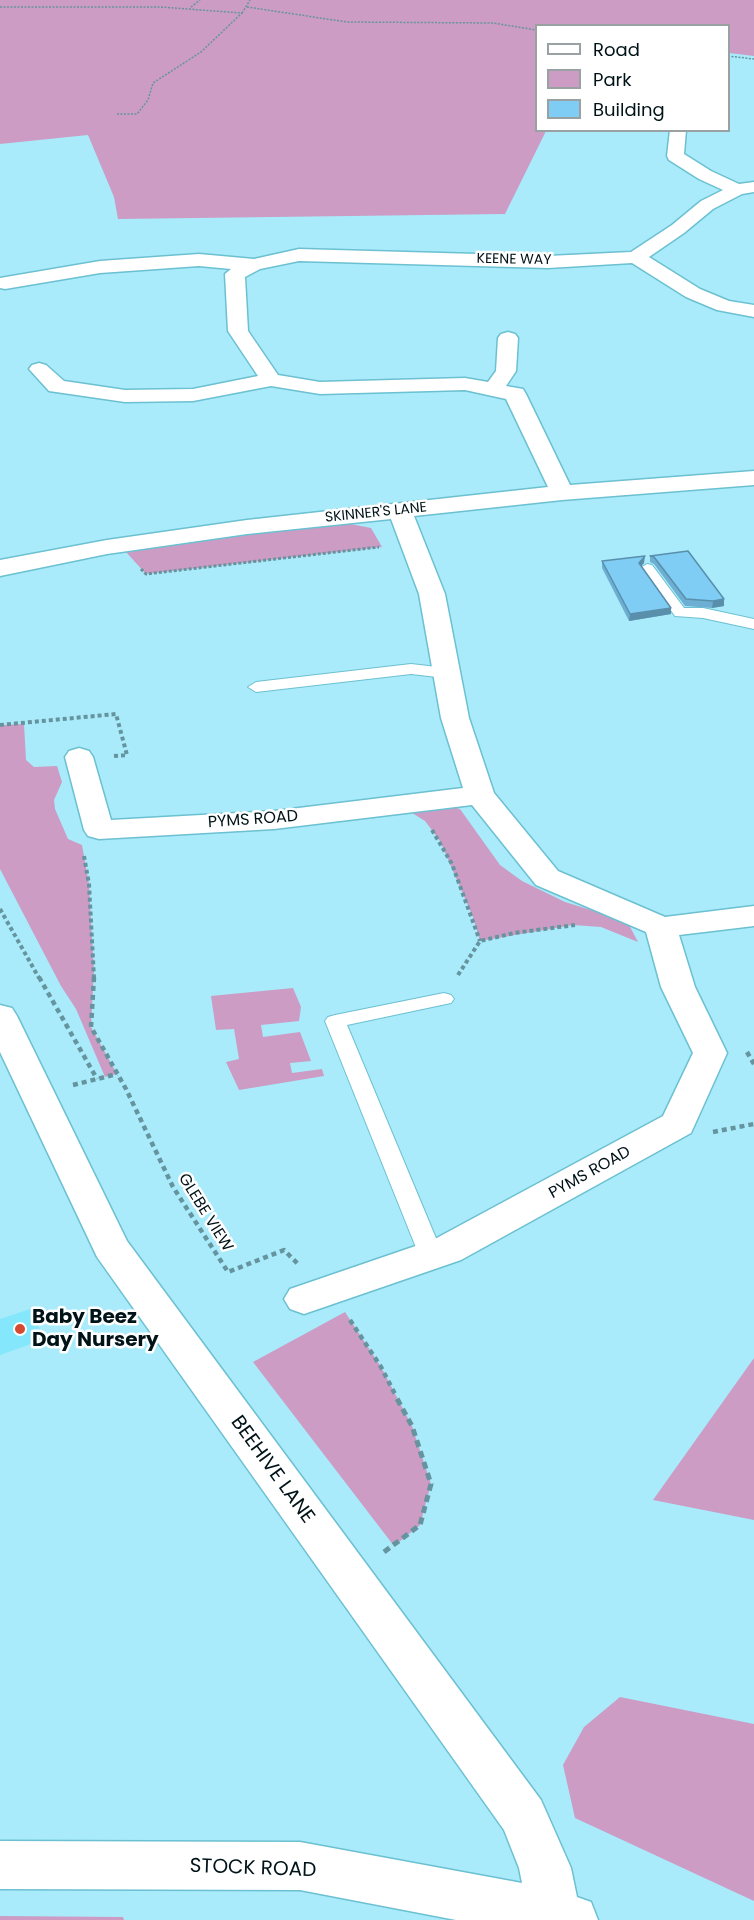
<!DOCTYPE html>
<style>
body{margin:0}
#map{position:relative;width:754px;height:1920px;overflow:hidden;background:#a9ebfa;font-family:Poppins,sans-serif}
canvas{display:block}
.legend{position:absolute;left:535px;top:24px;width:195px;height:108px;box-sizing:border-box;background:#fff;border:2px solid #99a1a3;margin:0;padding:8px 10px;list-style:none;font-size:18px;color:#001318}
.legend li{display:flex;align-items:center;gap:12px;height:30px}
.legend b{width:30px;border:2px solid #99a1a3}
</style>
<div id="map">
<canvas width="754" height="1920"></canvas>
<ul class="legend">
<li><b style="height:8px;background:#fff"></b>Road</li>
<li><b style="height:16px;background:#cc9cc4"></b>Park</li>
<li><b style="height:16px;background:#7fccf4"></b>Building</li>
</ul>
</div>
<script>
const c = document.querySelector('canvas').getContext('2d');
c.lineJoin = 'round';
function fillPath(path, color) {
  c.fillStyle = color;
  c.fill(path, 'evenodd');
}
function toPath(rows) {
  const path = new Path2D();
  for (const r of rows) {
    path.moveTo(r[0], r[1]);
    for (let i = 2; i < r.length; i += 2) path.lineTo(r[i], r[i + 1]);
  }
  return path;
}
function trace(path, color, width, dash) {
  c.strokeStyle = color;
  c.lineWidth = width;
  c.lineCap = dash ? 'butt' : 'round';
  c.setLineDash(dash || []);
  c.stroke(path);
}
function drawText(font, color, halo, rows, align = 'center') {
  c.font = font + ' Poppins,sans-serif';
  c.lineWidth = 5;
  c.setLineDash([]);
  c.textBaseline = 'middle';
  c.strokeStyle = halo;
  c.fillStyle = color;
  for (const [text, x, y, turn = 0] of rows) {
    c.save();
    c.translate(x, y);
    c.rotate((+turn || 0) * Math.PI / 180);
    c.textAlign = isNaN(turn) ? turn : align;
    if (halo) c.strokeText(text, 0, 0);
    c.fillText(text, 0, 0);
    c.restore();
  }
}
fillPath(toPath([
 [30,1309,45,1339,0,1355,0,1319]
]), '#85e7fb');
fillPath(toPath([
 [0,0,754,0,754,56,729,53,728,26,536,26,536,130,546,131,505,214,118,219,114,197,88,135,0,144],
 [340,522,371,528,382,547,146,574,126,552,232,535],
 [24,724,26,760,34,767,57,766,62,782,54,800,55,809,68,839,82,845,89,884,91,922,94,970,91,1027,117,1074,105,1077,76,1009,61,986,0,869,0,725],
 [434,801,460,809,500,865,522,881,565,902,627,921,638,942,601,927,573,925,480,941,473,917,440,841,425,821,409,811],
 [293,988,301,1007,299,1021,261,1025,263,1037,300,1032,311,1061,290,1063,292,1073,322,1069,324,1076,239,1090,226,1062,239,1059,234,1029,216,1030,211,996],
 [345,1312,381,1367,412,1426,431,1484,420,1525,394,1546,253,1362],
 [754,1358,754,1520,653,1500],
 [620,1697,754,1724,754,1901,575,1818,563,1765,584,1727],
 [0,1916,123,1917,124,1920,0,1920]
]), '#cc9cc4');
const service = toPath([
 [647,564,652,565,684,608,703,608,754,619,754,629,703,618,675,616,640,568,647,564],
 [411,664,446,668,454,673,446,678,411,674,256,692,248,687,256,682,411,664],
 [444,993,451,995,454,999,451,1003,347,1025,443,1255,439,1261,431,1263,423,1261,419,1255,325,1021,328,1017,335,1015,444,993]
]);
const minor = toPath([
 [670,130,686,130,684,154,711,171,739,184,754,182,754,192,742,194,713,209,684,233,649,257,700,289,729,301,754,305,754,317,717,310,686,297,632,263,548,268,299,261,260,269,245,277,248,331,278,375,320,382,465,378,488,382,496,371,498,338,501,334,508,332,515,334,518,338,516,371,506,386,523,389,526,394,570,485,754,471,754,485,562,500,414,516,445,594,469,718,494,793,558,871,665,917,754,906,754,926,679,935,695,987,727,1053,691,1133,461,1260,304,1314,290,1309,284,1299,290,1289,433,1240,663,1116,693,1053,661,987,646,932,536,885,472,805,274,829,99,839,88,836,84,830,65,757,69,751,79,748,89,751,93,757,111,820,274,811,463,788,441,718,419,594,391,519,247,534,107,554,0,576,0,560,107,540,247,520,548,487,506,399,465,390,320,394,271,386,193,401,125,402,49,391,29,369,32,365,39,363,46,365,64,381,125,390,193,389,258,376,228,331,225,274,231,269,199,266,100,273,5,289,0,288,0,278,100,261,199,254,254,259,299,249,548,256,631,252,672,225,701,201,723,190,699,179,669,160,667,156,670,130]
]);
const secondary = toPath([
 [0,1005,12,1008,17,1016,127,1241,541,1800,571,1868,577,1897,591,1902,598,1920,456,1920,300,1890,0,1889,0,1841,300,1842,522,1883,519,1868,504,1830,97,1257,0,1052,0,1005]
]);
trace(service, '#6bc0d1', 2);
trace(minor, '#6bc0d1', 3);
trace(secondary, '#6bc0d1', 3);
trace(toPath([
 [0,7,160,7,242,13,201,52,153,83,148,100,137,114,117,114],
 [191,7,200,0],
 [247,7,347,22,493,23,536,30],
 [242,13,250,0],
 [728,56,754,59]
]), '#65949f', 1.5, [2, 1.5]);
trace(toPath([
 [141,569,146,574,379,547]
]), '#65949f', 3, [3, 2]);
trace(toPath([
 [0,725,116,714,127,755,113,756],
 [432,830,452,864,480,941],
 [84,856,89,884,94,978],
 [0,909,39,978],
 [458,975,480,941,514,933,575,925]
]), '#65949f', 4, [4, 3]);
trace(toPath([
 [39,977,97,1079],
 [94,977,91,1027,126,1089,173,1187,228,1272,284,1250,298,1264],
 [747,1052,754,1064],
 [73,1085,117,1074],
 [713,1132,754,1124],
 [350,1320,381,1367,396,1396]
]), '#65949f', 4.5, [5, 4]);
trace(toPath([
 [384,1552,420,1525,431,1484,412,1426,395,1395]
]), '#65949f', 5, [7, 4.5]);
fillPath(service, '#fff');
fillPath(minor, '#fff');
fillPath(secondary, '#fff');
fillPath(toPath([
 [688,551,724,606,712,608,685,606,654,564,650,562,650,556],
 [602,561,644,563,641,566,671,608,671,614,629,621,602,568]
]), '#6dafd2');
fillPath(toPath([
 [645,556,644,563,638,569,639,563],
 [724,599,724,606,712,608,713,601],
 [671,608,671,614,629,621,630,614]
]), '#598fab');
const building = toPath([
 [688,551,724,599,713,601,686,599,654,557,650,556,688,551],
 [645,556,639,563,671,608,630,614,602,561,645,556]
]);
fillPath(building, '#7fccf4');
trace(building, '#598fab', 1.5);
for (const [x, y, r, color] of [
 [20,1329,6,"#d44930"]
]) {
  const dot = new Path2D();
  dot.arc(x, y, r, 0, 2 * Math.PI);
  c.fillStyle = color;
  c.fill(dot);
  trace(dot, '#fff', 2);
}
drawText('14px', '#001318', '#fff', [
 ["KEENE WAY",514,260,1],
 ["SKINNER'S LANE",376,513,-6]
]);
drawText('16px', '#001318', '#fff', [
 ["PYMS ROAD",253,820,-4],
 ["PYMS ROAD",590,1173,-29],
 ["GLEBE VIEW",205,1213,58]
]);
drawText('bold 20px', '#001318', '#fff', [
 ["Baby Beez",32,1318],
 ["Day Nursery",32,1341]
], 'left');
drawText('20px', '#001318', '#fff', [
 ["BEEHIVE LANE",272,1470,54],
 ["STOCK ROAD",253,1869,2]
]);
</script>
